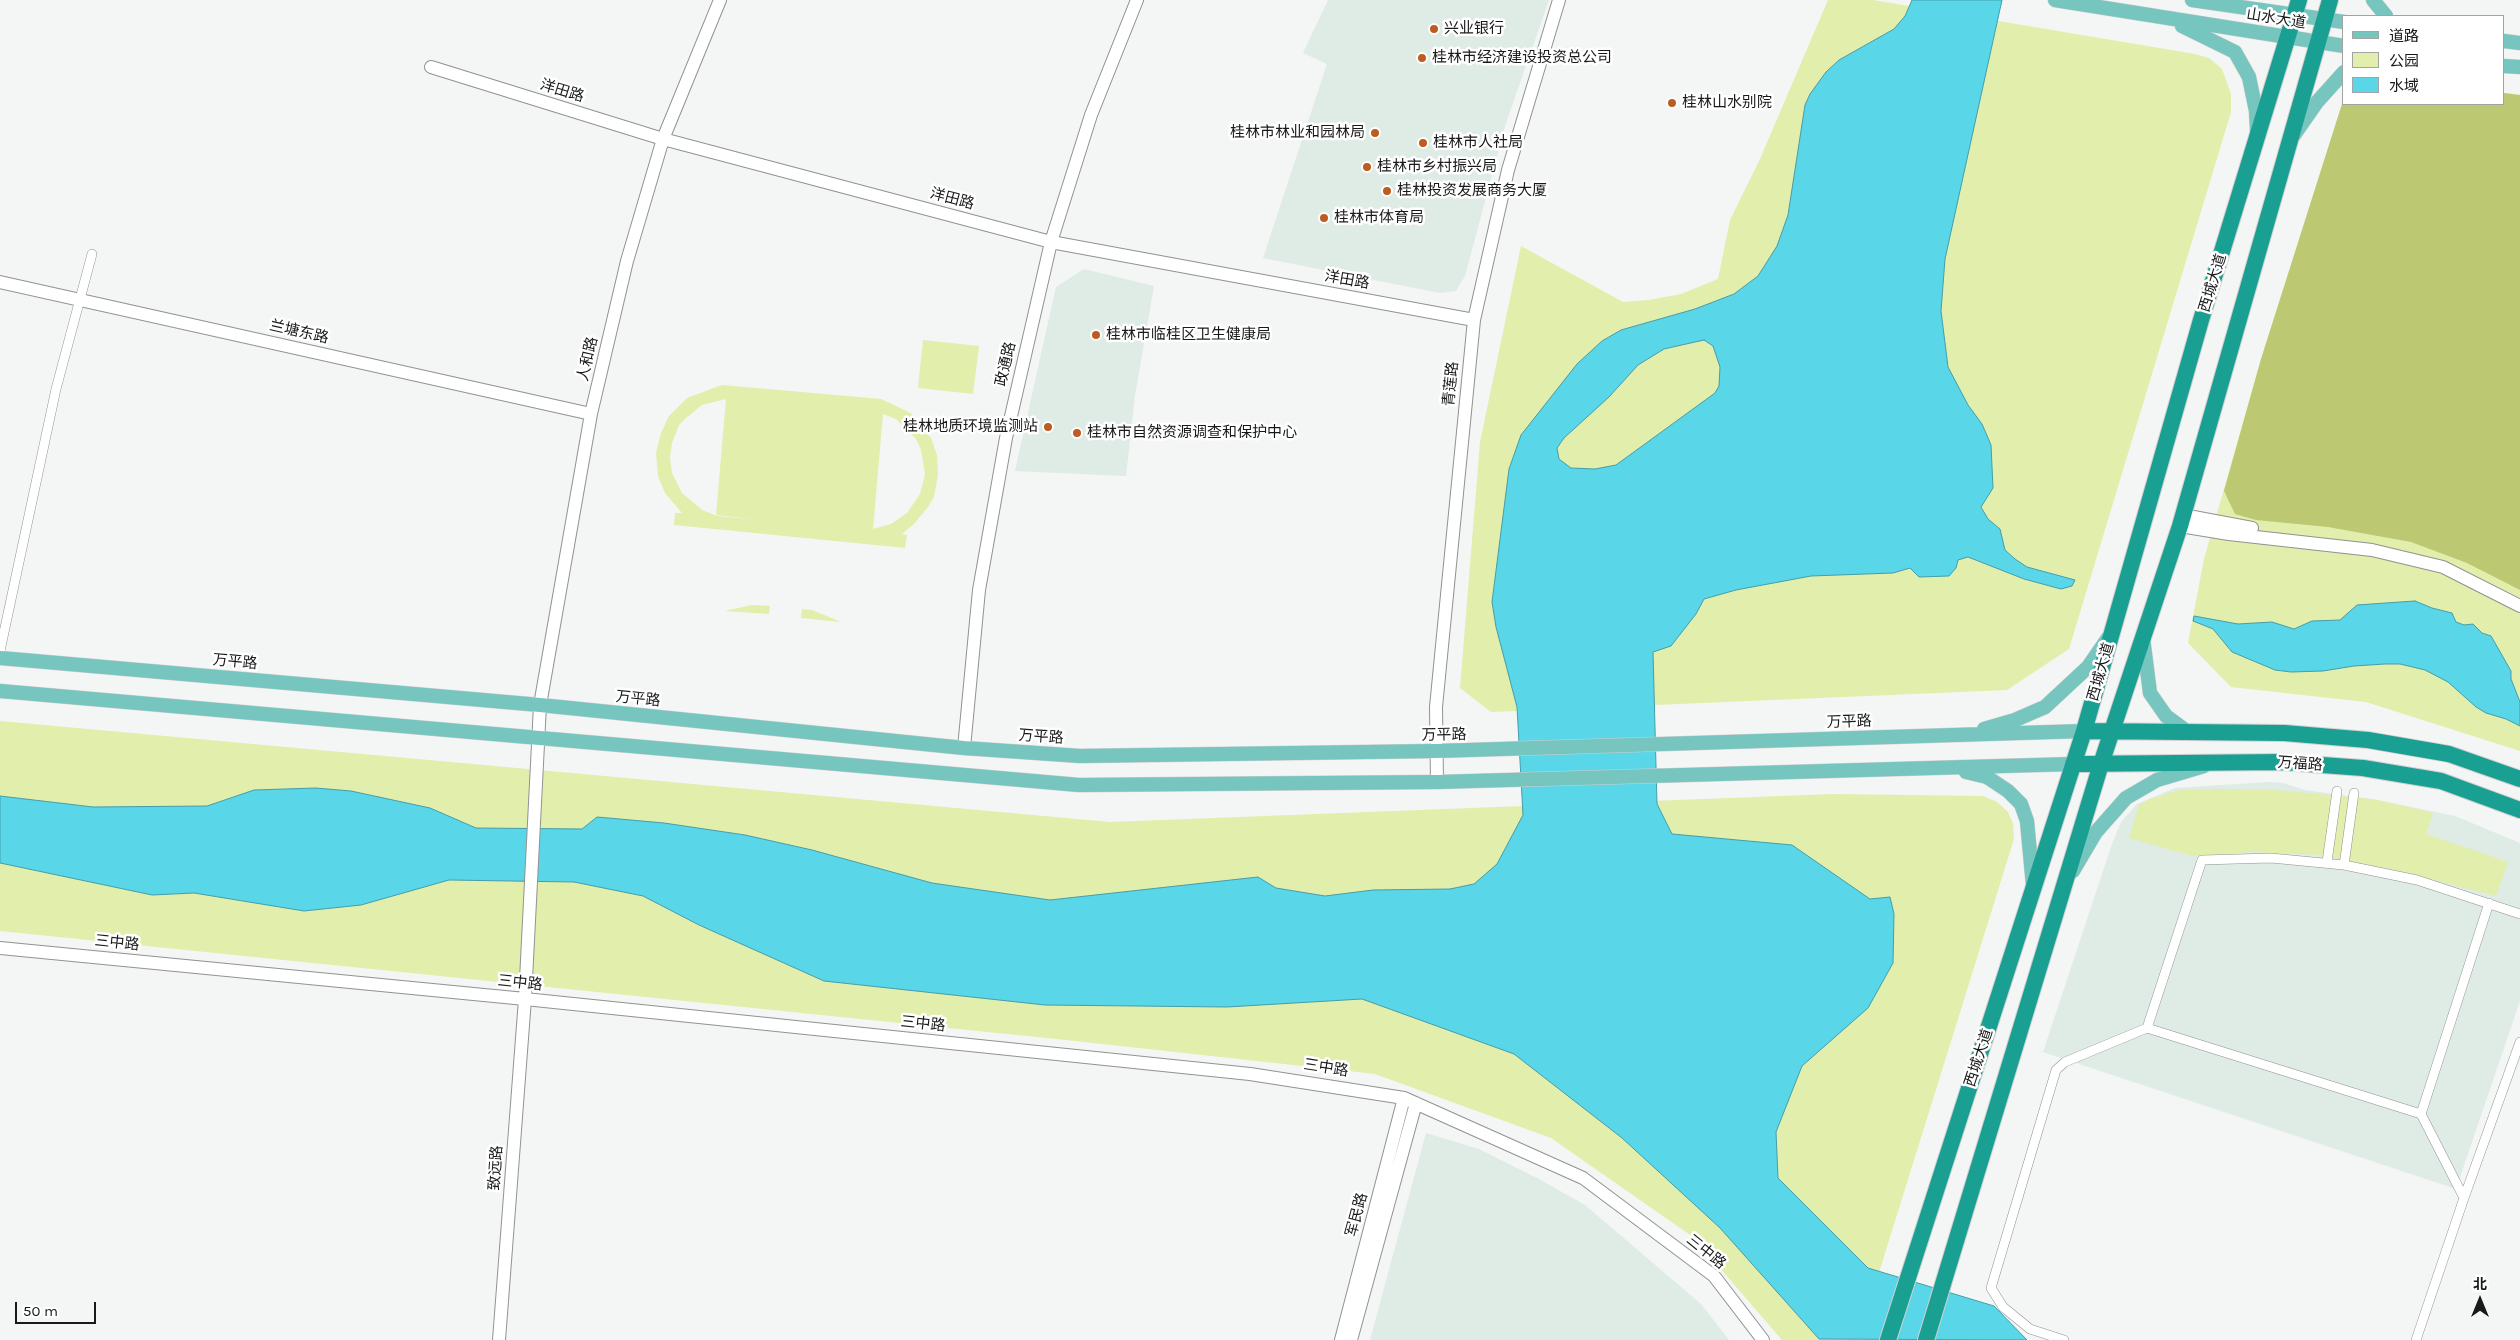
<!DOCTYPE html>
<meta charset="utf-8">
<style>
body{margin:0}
#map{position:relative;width:2520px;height:1340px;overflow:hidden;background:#f3f6f4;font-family:Karla,"Noto Sans SC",sans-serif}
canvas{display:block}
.legend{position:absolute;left:2342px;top:15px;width:162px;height:90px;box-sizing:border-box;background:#fff;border:1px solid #a3a3a3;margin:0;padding:6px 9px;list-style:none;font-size:15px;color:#181918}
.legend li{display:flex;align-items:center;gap:10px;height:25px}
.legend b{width:25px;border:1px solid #a3a3a3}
.north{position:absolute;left:2455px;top:1275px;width:50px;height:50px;-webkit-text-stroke:4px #fff;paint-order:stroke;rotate:0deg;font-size:14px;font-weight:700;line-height:20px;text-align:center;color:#181918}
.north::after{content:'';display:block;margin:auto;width:18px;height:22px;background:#181918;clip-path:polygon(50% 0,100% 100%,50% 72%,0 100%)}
.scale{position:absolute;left:15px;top:1302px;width:81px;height:22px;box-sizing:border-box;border:2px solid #181918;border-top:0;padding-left:6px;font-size:15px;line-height:18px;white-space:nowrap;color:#181918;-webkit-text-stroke:4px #fff;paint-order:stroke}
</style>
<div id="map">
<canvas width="2520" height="1340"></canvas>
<ul class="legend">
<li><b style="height:6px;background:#76c5be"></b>道路</li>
<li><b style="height:14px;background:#e2eeab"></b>公园</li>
<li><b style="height:14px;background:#59d6e8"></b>水域</li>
</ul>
<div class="north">北</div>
<div class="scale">50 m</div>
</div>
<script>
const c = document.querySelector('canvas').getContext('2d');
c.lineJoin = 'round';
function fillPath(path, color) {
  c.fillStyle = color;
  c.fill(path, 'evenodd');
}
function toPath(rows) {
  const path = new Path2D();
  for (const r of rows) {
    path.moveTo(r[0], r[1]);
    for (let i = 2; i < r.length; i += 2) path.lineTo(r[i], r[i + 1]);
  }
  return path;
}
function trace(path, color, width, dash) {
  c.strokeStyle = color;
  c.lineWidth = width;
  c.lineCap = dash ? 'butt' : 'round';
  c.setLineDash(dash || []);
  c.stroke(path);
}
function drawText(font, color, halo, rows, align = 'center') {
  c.font = font + ' Karla,"Noto Sans SC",sans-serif';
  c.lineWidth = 5;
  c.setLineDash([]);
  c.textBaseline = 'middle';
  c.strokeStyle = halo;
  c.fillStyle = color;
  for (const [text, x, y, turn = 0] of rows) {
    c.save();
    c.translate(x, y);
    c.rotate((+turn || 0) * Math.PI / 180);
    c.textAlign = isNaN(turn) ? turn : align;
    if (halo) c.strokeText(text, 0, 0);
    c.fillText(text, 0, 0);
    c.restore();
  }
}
fillPath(toPath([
 [1328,0,1549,0,1506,123,1465,276,1456,291,1440,293,1263,258,1327,64,1303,53],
 [1084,269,1154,286,1135,395,1126,476,1015,471,1056,287],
 [2269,782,2283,783,2305,790,2378,800,2455,816,2520,843,2520,1001,2456,1189,2043,1052,2112,844,2121,822,2137,804,2175,788],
 [1426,1133,1479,1149,1537,1178,1585,1205,1701,1304,1729,1340,1370,1340]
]), '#dfebe5');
fillPath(toPath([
 [1828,0,1873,0,2195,54,2209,58,2222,69,2231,94,2231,112,2069,649,2007,690,1491,712,1460,688,1480,442,1521,246,1623,302,1649,300,1681,294,1718,279,1730,220,1760,159],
 [2504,93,2520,95,2520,751,2366,702,2231,687,2188,643,2204,559,2261,359,2342,104,2504,104],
 [923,340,979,346,973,394,918,388],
 [722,385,881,399,911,413,931,438,937,455,938,474,934,497,928,507,914,524,902,534,907,535,905,548,674,525,675,513,682,513,665,493,658,476,656,453,661,433,669,416,687,398],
 [726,399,716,515,759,520,717,516,702,510,682,493,672,473,670,458,672,443,679,425,686,418,702,405],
 [883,414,896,419,916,439,921,450,925,474,920,494,907,513,891,524,873,529],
 [752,605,770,606,769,614,725,611],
 [802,609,812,610,841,622,801,618],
 [0,721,1110,822,1833,794,1983,796,1997,802,2008,812,2013,824,2014,839,1858,1340,1782,1340,1693,1237,1551,1138,1375,1074,1066,1040,0,931],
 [2222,789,2265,789,2373,799,2433,813,2426,834,2508,862,2496,896,2399,871,2319,855,2252,852,2192,856,2129,838,2139,805,2150,799,2179,790]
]), '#e2eeab');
fillPath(toPath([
 [2504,93,2520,95,2520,590,2467,563,2411,542,2328,527,2256,520,2235,514,2224,491,2261,359,2342,104,2504,104]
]), '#bcc972');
const water = toPath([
 [1912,0,2002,0,1945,259,1941,311,1948,367,1968,405,1982,424,1991,445,1993,488,1981,507,1988,519,2000,529,2005,550,2015,559,2027,567,2075,580,2072,586,2061,589,2024,579,1968,557,1958,560,1956,568,1949,576,1919,577,1910,568,1893,573,1811,576,1736,590,1704,599,1696,614,1671,646,1653,652,1657,804,1672,834,1792,845,1870,899,1890,897,1894,914,1893,963,1868,1008,1802,1066,1776,1132,1778,1178,1868,1268,1994,1306,2027,1340,1819,1339,1720,1228,1622,1138,1514,1054,1362,999,1227,1007,1045,1005,824,981,699,925,643,896,574,882,449,880,361,905,304,911,194,893,152,895,0,863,0,796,93,807,207,806,254,790,316,788,351,791,430,808,476,828,582,829,597,817,664,823,745,835,812,850,932,883,1050,900,1258,877,1276,888,1325,896,1373,890,1450,889,1474,884,1497,864,1523,815,1517,707,1496,627,1492,602,1509,469,1521,435,1577,364,1602,341,1621,330,1695,309,1734,294,1758,276,1777,246,1788,215,1805,105,1810,94,1826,72,1839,60,1894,29,1905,16,1912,0],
 [1704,340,1713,346,1720,367,1719,386,1715,393,1616,465,1595,469,1571,468,1559,459,1557,448,1564,438,1609,397,1638,365,1664,349,1704,340],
 [2415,601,2432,608,2452,613,2456,622,2464,625,2473,624,2482,633,2491,636,2511,671,2511,679,2520,702,2520,726,2506,719,2486,713,2476,707,2448,682,2425,670,2400,664,2385,664,2354,666,2323,671,2291,672,2275,670,2232,652,2213,629,2193,621,2194,616,2238,624,2272,622,2294,629,2312,621,2340,620,2357,605,2415,601]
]);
fillPath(water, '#59d6e8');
trace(water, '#469daa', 1);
const street = toPath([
 [0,651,56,389,92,254],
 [2327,862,2337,791],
 [2344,865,2354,793],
 [2147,1028,2202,860,2271,858,2344,865,2417,880,2520,914],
 [2421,1114,2489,903],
 [2064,1340,2030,1329,2003,1307,1991,1288,2056,1070,2065,1062,2147,1028,2421,1114,2464,1198],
 [2416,1340,2464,1198,2520,1042]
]);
const secondary = toPath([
 [431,67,663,139,1051,242,1474,320],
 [0,282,591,414],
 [2183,515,2252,528],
 [2180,526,2229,534,2372,550,2443,567,2520,606],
 [964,748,979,590,1006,438,1051,242,1091,115,1137,0],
 [1437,782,1436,707,1474,320,1508,170,1559,0],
 [0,948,525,999,1250,1074,1404,1098,1583,1178,1714,1276,1763,1340],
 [499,1340,525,999,540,705,591,414,627,261,663,139,720,0],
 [1341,1340,1404,1098],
 [1351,1340,1416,1103]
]);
const primary = toPath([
 [2055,0,2344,46],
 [2192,0,2344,22],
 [2373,0,2386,16],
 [2182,26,2235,52,2249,77,2256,111,2257,130],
 [2504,41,2520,43],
 [2504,66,2520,67],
 [2294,135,2317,102,2344,72],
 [2143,638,2150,693,2166,716,2189,733],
 [0,658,540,705,964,748,1080,756,1436,751,2084,731],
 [0,691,1079,785,1437,782,2073,764],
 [1984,729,2015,720,2045,707,2088,667,2108,638],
 [1966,772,1987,777,2008,791,2021,804,2027,821,2033,886],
 [2073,871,2096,832,2126,798,2157,780,2204,766]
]);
const highway = toPath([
 [2084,731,2284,733,2368,740,2449,754,2520,779],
 [2073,764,2282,762,2363,768,2441,781,2520,810],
 [1888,1340,2084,731,2201,320,2299,0],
 [1926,1340,2101,764,2180,526,2330,0]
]);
trace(street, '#8f9391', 10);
trace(secondary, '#8f9391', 14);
trace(primary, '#d1d1d1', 15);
trace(highway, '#d1d1d1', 18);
trace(street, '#fff', 9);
trace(secondary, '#fff', 12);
trace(primary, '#76c5be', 14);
trace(highway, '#1a9f93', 16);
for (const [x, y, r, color] of [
 [1434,29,5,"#be5b22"],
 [1422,58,5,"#be5b22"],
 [1672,103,5,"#be5b22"],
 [1375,133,5,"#be5b22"],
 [1423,143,5,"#be5b22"],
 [1367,167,5,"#be5b22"],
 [1387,191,5,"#be5b22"],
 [1324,218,5,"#be5b22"],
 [1096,335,5,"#be5b22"],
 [1048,427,5,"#be5b22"],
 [1077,433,5,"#be5b22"]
]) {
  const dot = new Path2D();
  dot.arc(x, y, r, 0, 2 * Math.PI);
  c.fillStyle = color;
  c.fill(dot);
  trace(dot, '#fff', 2);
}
drawText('15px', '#181918', '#fff', [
 ["山水大道",2276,19,9],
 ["洋田路",562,91,17],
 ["洋田路",952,199,15],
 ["洋田路",1347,280,10],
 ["西城大道",2213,283,-73],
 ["兰塘东路",299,332,13],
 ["人和路",588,359,-77],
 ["政通路",1006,364,-77],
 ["青莲路",1451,384,-84],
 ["万平路",235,662,5],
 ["西城大道",2101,672,-74],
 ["万平路",638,699,6],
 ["万平路",1849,722,-2],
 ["万平路",1444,735,-1],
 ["万平路",1041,737,4],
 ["万福路",2300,764,4],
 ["三中路",117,943,6],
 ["三中路",520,983,6],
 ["三中路",923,1024,6],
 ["西城大道",1979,1058,-72],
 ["三中路",1326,1068,9],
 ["致远路",496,1168,-86],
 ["军民路",1357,1215,-75],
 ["三中路",1706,1252,39]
]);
drawText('15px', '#181918', '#fff', [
 ["兴业银行",1444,29],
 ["桂林市经济建设投资总公司",1432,58],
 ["桂林山水别院",1682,103],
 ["桂林市林业和园林局",1365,133,"right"],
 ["桂林市人社局",1433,143],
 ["桂林市乡村振兴局",1377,167],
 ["桂林投资发展商务大厦",1397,191],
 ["桂林市体育局",1334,218],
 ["桂林市临桂区卫生健康局",1106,335],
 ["桂林地质环境监测站",1038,427,"right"],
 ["桂林市自然资源调查和保护中心",1087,433]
], 'left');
</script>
